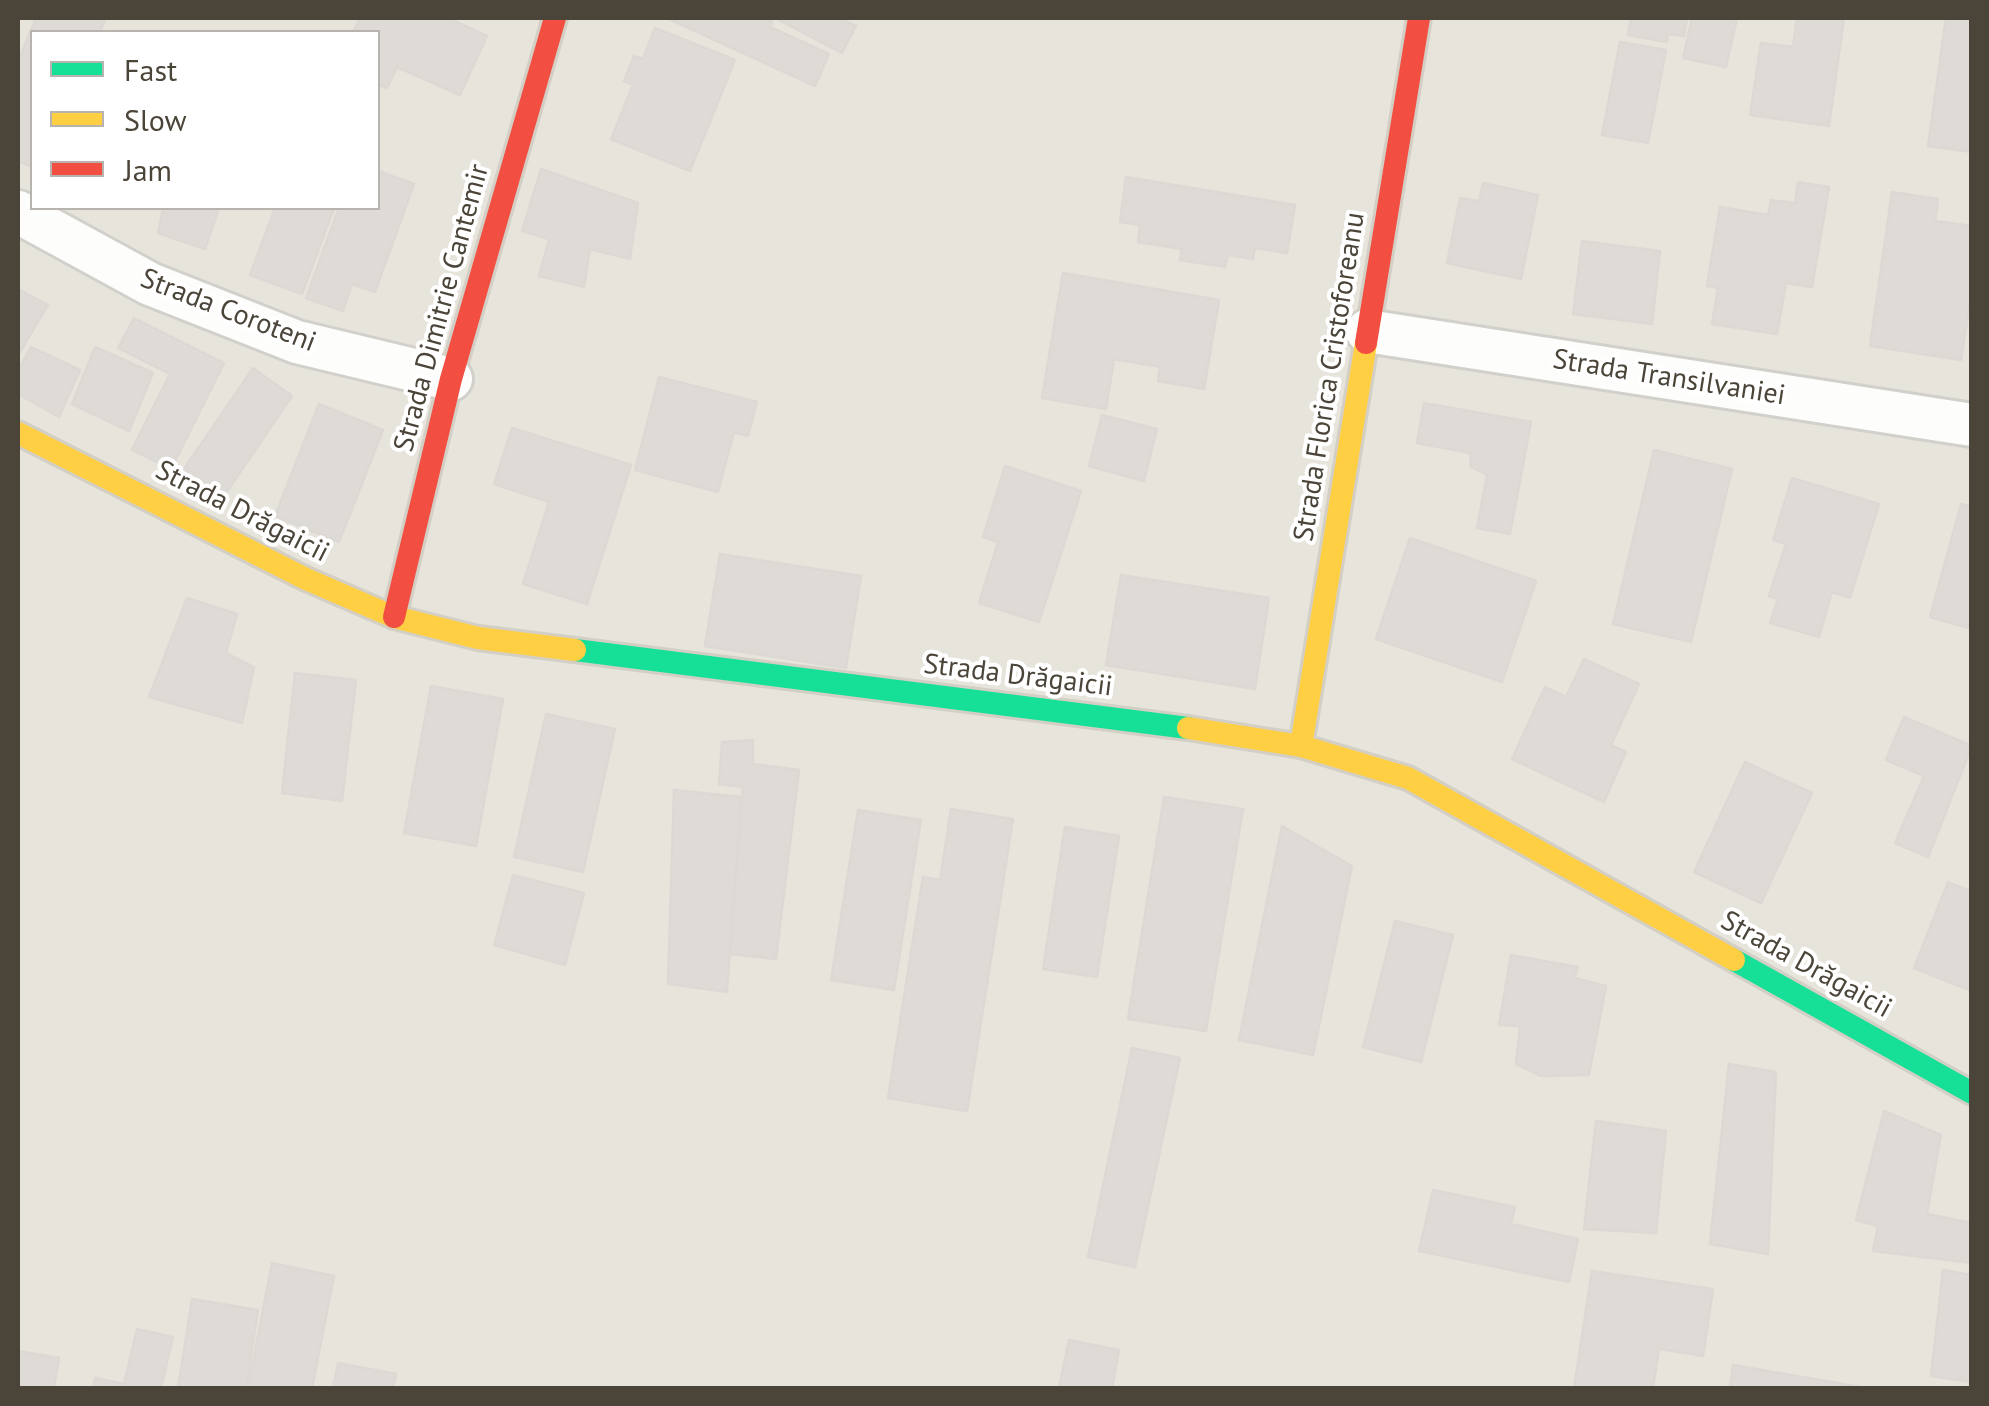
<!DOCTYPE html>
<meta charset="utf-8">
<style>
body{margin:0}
#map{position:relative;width:1989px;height:1406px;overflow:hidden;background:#f4f2ee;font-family:"PT Sans",sans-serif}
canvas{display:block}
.frame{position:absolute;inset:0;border:20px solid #4b4439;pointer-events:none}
.legend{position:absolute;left:30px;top:30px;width:350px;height:180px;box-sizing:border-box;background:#fff;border:2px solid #b7b4b0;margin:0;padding:12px 18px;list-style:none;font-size:30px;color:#4b4439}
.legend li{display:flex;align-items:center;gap:20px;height:50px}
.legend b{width:50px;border:2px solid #b7b4b0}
</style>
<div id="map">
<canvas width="1989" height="1406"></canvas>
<div class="frame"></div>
<ul class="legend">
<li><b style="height:12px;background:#16e098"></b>Fast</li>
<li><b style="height:12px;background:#ffcf43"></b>Slow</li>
<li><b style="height:12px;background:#f24e42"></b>Jam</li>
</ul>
</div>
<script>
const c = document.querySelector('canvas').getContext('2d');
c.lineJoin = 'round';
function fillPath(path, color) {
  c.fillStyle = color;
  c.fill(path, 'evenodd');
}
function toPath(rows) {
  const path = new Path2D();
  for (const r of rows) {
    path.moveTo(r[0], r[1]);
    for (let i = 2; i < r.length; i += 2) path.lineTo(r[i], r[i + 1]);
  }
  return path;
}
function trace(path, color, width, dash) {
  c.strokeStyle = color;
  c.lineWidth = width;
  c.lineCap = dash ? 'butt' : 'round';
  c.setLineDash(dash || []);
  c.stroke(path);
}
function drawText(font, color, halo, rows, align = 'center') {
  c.font = font + ' "PT Sans",sans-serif';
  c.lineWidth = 8;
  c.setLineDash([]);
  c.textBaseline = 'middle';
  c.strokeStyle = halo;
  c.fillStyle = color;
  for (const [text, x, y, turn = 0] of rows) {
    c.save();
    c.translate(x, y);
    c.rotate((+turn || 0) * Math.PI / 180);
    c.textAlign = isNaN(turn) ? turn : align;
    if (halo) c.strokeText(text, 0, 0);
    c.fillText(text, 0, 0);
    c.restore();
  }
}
fillPath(toPath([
 [18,18,1971,18,1971,1388,18,1388],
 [32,32,378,32,378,208,32,208]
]), '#e7e4dc');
const building = toPath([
 [36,18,106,18,100,32,32,32,32,167,18,161,18,61,36,18],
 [360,18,448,18,487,36,460,95,397,67,387,88,378,84,378,32,353,32,360,18],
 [667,18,762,18,772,22,770,27,829,54,815,86,667,18],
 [775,18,839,18,856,26,842,53,775,18],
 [1631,18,1687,18,1684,36,1668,34,1667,42,1628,35,1631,18],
 [1692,18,1737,18,1726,67,1683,58,1692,18],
 [1797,18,1844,18,1829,126,1750,115,1761,43,1793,47,1797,18],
 [1946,18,1972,18,1972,152,1928,146,1946,18],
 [655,28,735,60,690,171,611,139,633,85,624,81,634,56,643,59,655,28],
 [1620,42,1666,50,1648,143,1602,135,1620,42],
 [541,169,638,203,630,259,590,249,584,287,539,276,549,239,522,231,541,169],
 [378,171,414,184,375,292,352,284,343,311,306,298,339,208,378,208,378,171],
 [1126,177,1295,205,1287,253,1255,248,1253,259,1228,255,1225,267,1180,260,1182,249,1138,242,1140,225,1120,222,1126,177],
 [1798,182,1829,187,1812,287,1786,283,1777,334,1712,324,1718,288,1707,286,1720,207,1768,215,1771,200,1795,203,1798,182],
 [1483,183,1538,195,1521,279,1447,263,1460,198,1479,201,1483,183],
 [1892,192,1938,199,1935,221,1972,226,1972,289,1961,360,1870,346,1892,192],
 [163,208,219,208,205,249,158,233,163,208],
 [275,208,334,208,302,294,250,275,275,208],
 [1582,241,1660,251,1652,324,1573,314,1582,241],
 [1063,273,1219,300,1204,389,1158,381,1160,367,1114,359,1106,409,1042,398,1063,273],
 [18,289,48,305,18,355,18,289],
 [134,318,224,363,171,469,132,450,170,374,118,348,134,318],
 [31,347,80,370,59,417,18,394,18,371,31,347],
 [95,347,153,373,129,431,72,404,95,347],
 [253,368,292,396,224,496,184,469,253,368],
 [659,377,757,402,748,436,734,432,718,492,635,470,659,377],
 [1424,403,1531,422,1510,534,1477,528,1487,475,1471,467,1470,453,1417,443,1424,403],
 [319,404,383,430,339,542,275,516,319,404],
 [1102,415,1157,429,1144,481,1089,466,1102,415],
 [512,428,631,465,587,604,523,584,549,502,494,484,512,428],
 [1654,450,1732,469,1691,642,1613,624,1654,450],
 [1005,466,1081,491,1039,622,979,603,998,542,983,537,1005,466],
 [1792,478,1879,504,1850,598,1832,592,1819,637,1770,623,1778,599,1769,596,1786,544,1773,540,1792,478],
 [1961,504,1972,507,1972,629,1930,617,1961,504],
 [1410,538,1536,581,1502,682,1376,639,1410,538],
 [720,554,861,576,846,668,705,646,720,554],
 [1121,575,1269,598,1255,689,1106,665,1121,575],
 [187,598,237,614,226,653,254,667,242,723,149,697,187,598],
 [1584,659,1639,684,1611,745,1626,752,1604,802,1512,759,1545,687,1566,697,1584,659],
 [295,673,356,680,342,801,282,793,295,673],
 [431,686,503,699,476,846,404,833,431,686],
 [546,714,615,729,583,872,514,857,546,714],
 [1904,717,1972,746,1928,857,1895,843,1924,776,1886,760,1904,717],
 [753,740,753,764,799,770,776,959,730,954,743,787,719,784,722,742,753,740],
 [1745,762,1812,793,1761,903,1694,872,1745,762],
 [674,790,741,797,727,992,668,984,674,790],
 [1164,797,1243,809,1206,1031,1128,1019,1164,797],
 [951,809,1013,819,967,1111,888,1098,923,877,940,880,951,809],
 [858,810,921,820,894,990,831,980,858,810],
 [1282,826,1352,866,1313,1055,1239,1040,1282,826],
 [1065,827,1119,836,1097,977,1043,969,1065,827],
 [513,875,584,893,565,965,494,945,513,875],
 [1948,882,1972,892,1972,991,1914,968,1948,882],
 [1395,921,1453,935,1421,1062,1363,1047,1395,921],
 [1511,955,1578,967,1574,978,1606,986,1589,1075,1541,1076,1516,1064,1520,1026,1499,1025,1511,955],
 [1132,1048,1180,1058,1135,1267,1088,1257,1132,1048],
 [1729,1064,1776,1072,1768,1254,1710,1244,1729,1064],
 [1884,1111,1941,1135,1927,1214,1972,1223,1972,1263,1873,1251,1878,1226,1856,1220,1884,1111],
 [1596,1121,1666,1131,1656,1233,1584,1229,1596,1121],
 [1433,1190,1515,1207,1511,1224,1578,1239,1569,1282,1419,1251,1433,1190],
 [272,1263,334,1276,312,1388,248,1388,272,1263],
 [1943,1270,1972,1275,1972,1382,1931,1376,1943,1270],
 [1592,1271,1713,1289,1703,1356,1659,1349,1653,1388,1574,1388,1592,1271],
 [192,1299,258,1310,246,1388,178,1388,192,1299],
 [137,1329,173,1337,161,1388,93,1388,95,1378,124,1384,137,1329],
 [1069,1340,1119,1350,1112,1388,1059,1388,1069,1340],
 [18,1351,59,1358,54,1388,18,1388,18,1351],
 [338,1363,396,1374,393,1388,333,1388,338,1363],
 [1733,1365,1866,1388,1730,1388,1733,1365]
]);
fillPath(building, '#dedbd6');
trace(building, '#dcd9d4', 2.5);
const street = toPath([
 [18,212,150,284,297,342,451,379],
 [1367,331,1972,425]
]);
const fast = toPath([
 [575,650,1188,728],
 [1734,960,1972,1093]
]);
const slow = toPath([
 [18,433,306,579,394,617,478,638,575,650],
 [1188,728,1301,746,1408,778,1734,960],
 [1301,746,1366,343]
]);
const jam = toPath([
 [1366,343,1419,18],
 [394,617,451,379,555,18]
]);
trace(street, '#d2d0cb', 48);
trace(fast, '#d3cfc5', 28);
trace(slow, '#d3cfc5', 28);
trace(jam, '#d3cfc5', 28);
trace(street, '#fdfdfc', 42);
trace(fast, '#16e098', 22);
trace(slow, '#ffcf43', 22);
trace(jam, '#f24e42', 22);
drawText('28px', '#4b4439', '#fff', [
 ["Strada Dimitrie Cantemir",442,308,-75],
 ["Strada Coroteni",228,311,21],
 ["Strada Florica Cristoforeanu",1330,377,-81],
 ["Strada Transilvaniei",1669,378,9],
 ["Strada Drăgaicii",242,512,27],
 ["Strada Drăgaicii",1018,676,7],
 ["Strada Drăgaicii",1806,965,29]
]);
</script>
